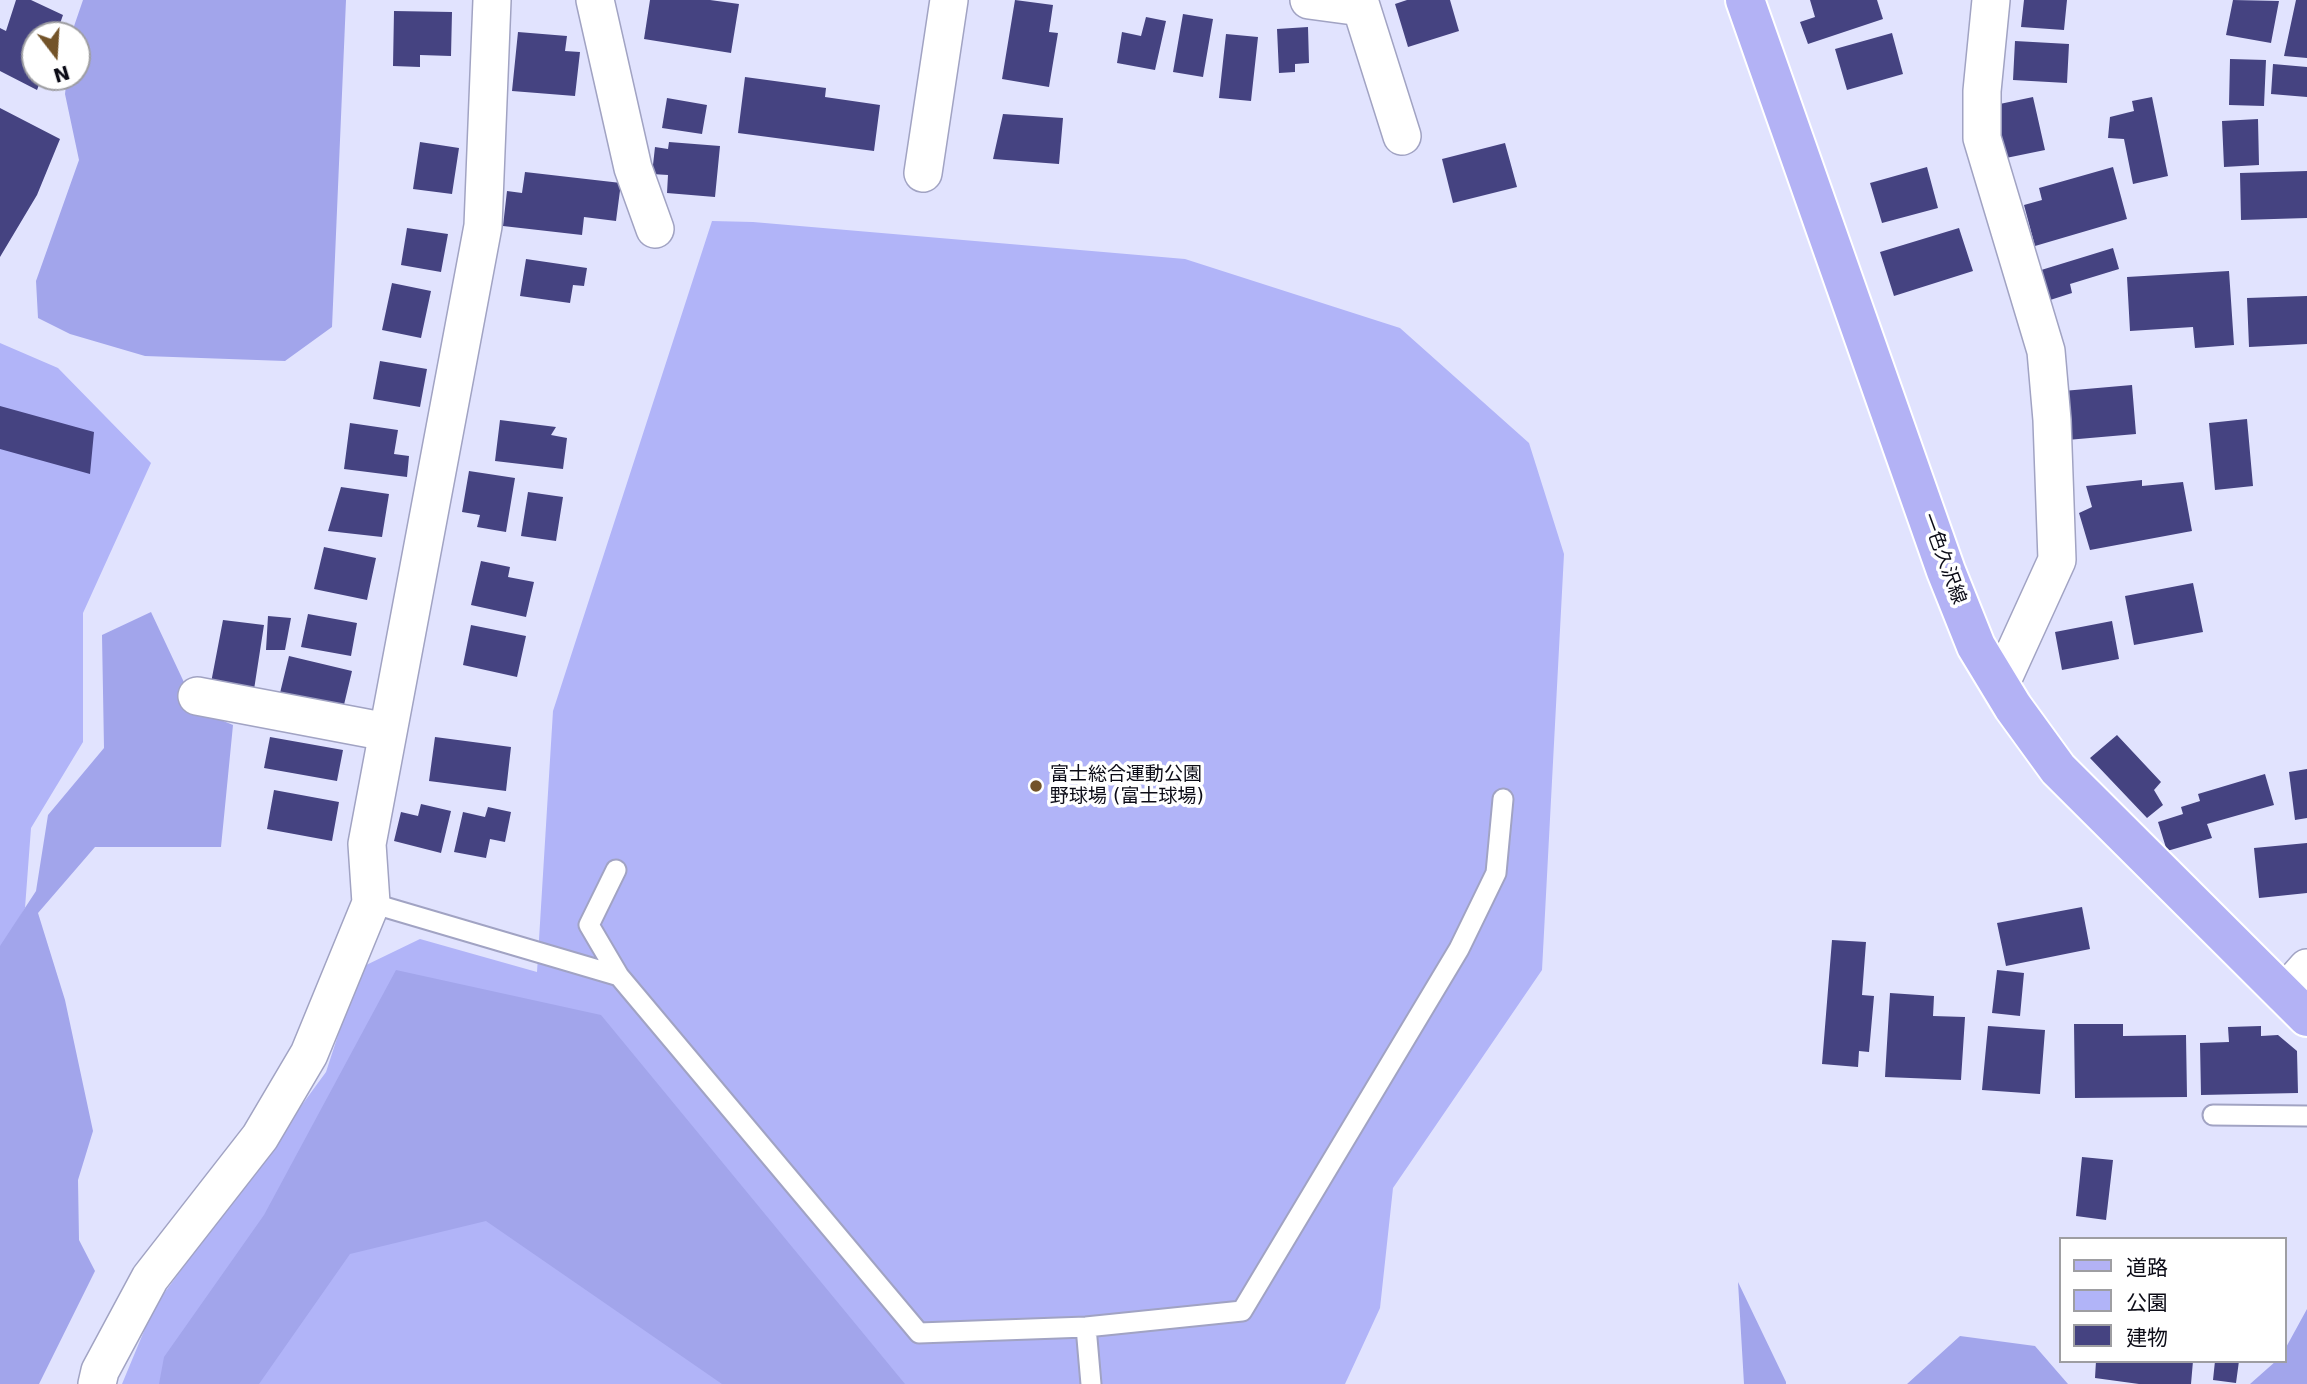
<!DOCTYPE html>
<meta charset="utf-8">
<style>
body{margin:0}
#map{position:relative;width:2307px;height:1384px;overflow:hidden;background:#e1e3fe;font-family:"DejaVu Sans","Noto Sans JP",sans-serif}
canvas{display:block}
.legend{position:absolute;left:2059px;top:1237px;width:228px;height:126px;box-sizing:border-box;background:#fff;border:2px solid #9e9ea2;margin:0;padding:9px 12px;list-style:none;font-size:21px;color:#0c0c17}
.legend li{display:flex;align-items:center;gap:14px;height:35px}
.legend b{width:35px;border:2px solid #9e9ea2}
.north{position:absolute;left:21px;top:21px;width:70px;height:70px;box-sizing:border-box;background:#fff;border:2px solid #9e9ea2;border-radius:50%;rotate:163deg;font-size:19px;font-weight:700;line-height:28px;text-align:center;color:#0c0c17}
.north::after{content:'';display:block;margin:auto;width:24px;height:32px;background:#735329;clip-path:polygon(50% 0,100% 100%,50% 72%,0 100%)}
</style>
<div id="map">
<canvas width="2307" height="1384"></canvas>
<ul class="legend">
<li><b style="height:9px;background:#b3b2f5"></b>道路</li>
<li><b style="height:19px;background:#b1b4f8"></b>公園</li>
<li><b style="height:19px;background:#454381"></b>建物</li>
</ul>
<div class="north">N</div>
</div>
<script>
const c = document.querySelector('canvas').getContext('2d');
c.lineJoin = 'round';
function fillPath(path, color) {
  c.fillStyle = color;
  c.fill(path, 'evenodd');
}
function toPath(rows) {
  const path = new Path2D();
  for (const r of rows) {
    path.moveTo(r[0], r[1]);
    for (let i = 2; i < r.length; i += 2) path.lineTo(r[i], r[i + 1]);
  }
  return path;
}
function trace(path, color, width, dash) {
  c.strokeStyle = color;
  c.lineWidth = width;
  c.lineCap = dash ? 'butt' : 'round';
  c.setLineDash(dash || []);
  c.stroke(path);
}
function drawText(font, color, halo, rows, align = 'center') {
  c.font = font + ' "DejaVu Sans","Noto Sans JP",sans-serif';
  c.lineWidth = 7;
  c.setLineDash([]);
  c.textBaseline = 'middle';
  c.strokeStyle = halo;
  c.fillStyle = color;
  for (const [text, x, y, turn = 0] of rows) {
    c.save();
    c.translate(x, y);
    c.rotate((+turn || 0) * Math.PI / 180);
    c.textAlign = isNaN(turn) ? turn : align;
    if (halo) c.strokeText(text, 0, 0);
    c.fillText(text, 0, 0);
    c.restore();
  }
}
fillPath(toPath([
 [712,221,753,222,1185,259,1400,328,1529,443,1564,554,1542,970,1393,1188,1380,1308,1345,1384,122,1384,154,1307,326,1072,360,968,420,939,537,972,553,711],
 [0,343,58,368,151,463,83,613,83,742,31,828,25,908,0,951]
]), '#b1b4f8');
fillPath(toPath([
 [83,0,346,0,332,327,285,361,145,356,70,334,38,318,36,281,79,160,65,94,67,77,77,77,77,35,71,35],
 [151,612,197,710,233,725,221,847,95,847,38,913,65,1000,93,1131,78,1180,79,1240,95,1271,39,1384,0,1384,0,946,36,891,48,815,104,748,102,635],
 [396,970,601,1015,905,1384,722,1384,486,1221,350,1254,259,1384,159,1384,164,1357,264,1215],
 [1738,1282,1786,1382,1786,1384,1744,1384],
 [2307,1309,2307,1384,2250,1384,2276,1361,2284,1361,2284,1351],
 [1960,1336,2035,1346,2068,1384,1907,1384]
]), '#a2a5eb');
fillPath(toPath([
 [16,0,31,0,63,15,56,35,35,35,35,77,42,77,37,90,0,71,0,28,6,31],
 [650,0,710,0,739,4,731,53,644,39],
 [1015,0,1053,5,1049,32,1058,33,1049,87,1002,79],
 [1407,0,1450,0,1459,31,1408,47,1395,4],
 [1810,0,1877,0,1883,19,1808,44,1800,22,1815,17],
 [2024,0,2067,0,2064,30,2021,27],
 [2233,0,2279,1,2271,43,2226,35],
 [2296,0,2307,0,2307,58,2284,56],
 [394,11,452,12,451,56,420,55,420,67,393,66],
 [1183,14,1213,19,1203,77,1173,72],
 [1146,17,1166,21,1155,70,1117,63,1122,32,1141,36],
 [1308,27,1309,63,1295,64,1295,72,1279,73,1277,29],
 [518,32,567,36,565,51,580,52,575,96,512,91],
 [1892,33,1903,74,1847,90,1835,49],
 [1226,34,1258,37,1251,101,1219,98],
 [2015,41,2069,44,2067,83,2013,80],
 [2230,59,2266,60,2264,106,2229,105],
 [2273,64,2307,67,2307,97,2271,94],
 [745,77,826,88,825,97,880,105,874,151,738,133],
 [2033,97,2045,150,2006,158,1995,105],
 [2152,97,2168,176,2133,184,2124,139,2108,138,2110,117,2134,111,2132,101],
 [667,98,707,105,702,134,662,128],
 [0,108,60,139,37,195,0,257],
 [1003,114,1063,118,1059,164,993,159],
 [2258,119,2259,165,2224,167,2222,121],
 [420,142,459,148,452,194,413,189],
 [669,142,720,146,715,197,667,193,668,175,652,174,655,147,668,149],
 [1505,143,1517,187,1453,203,1442,159],
 [1927,167,1938,208,1882,223,1870,183],
 [2113,167,2127,219,2035,246,2024,205,2042,200,2039,188],
 [2307,171,2307,218,2241,220,2240,173],
 [525,172,621,183,616,221,584,217,582,235,503,226,507,191,522,193],
 [407,228,448,234,441,272,401,265],
 [1959,228,1973,271,1894,296,1880,252],
 [2113,248,2119,269,2070,284,2072,293,2047,301,2038,271],
 [526,259,587,268,584,286,573,285,570,303,520,296],
 [2229,271,2234,345,2195,348,2193,327,2130,331,2127,277],
 [392,283,431,291,421,338,382,330],
 [2307,296,2307,344,2249,347,2247,298],
 [380,361,427,369,420,407,373,399],
 [2132,385,2136,434,2067,440,2063,391],
 [0,406,94,432,90,474,0,449],
 [2247,419,2253,486,2215,490,2209,423],
 [500,420,556,427,551,435,567,438,563,469,495,461],
 [350,423,398,430,394,454,409,456,407,477,344,469],
 [469,471,515,478,506,532,477,527,480,515,462,512],
 [2142,480,2142,486,2183,482,2192,531,2090,550,2079,513,2092,507,2086,486],
 [341,487,389,494,382,537,328,531],
 [528,492,563,497,556,541,521,536],
 [324,547,376,558,367,600,314,589],
 [481,561,510,567,508,577,534,582,526,617,471,605],
 [2193,583,2203,632,2134,645,2125,596],
 [308,614,357,623,351,656,301,647],
 [268,616,291,618,285,650,266,650],
 [223,620,264,625,253,696,210,688],
 [2112,621,2119,659,2062,670,2055,632],
 [471,625,526,636,517,677,463,665],
 [289,656,352,671,343,709,280,693],
 [2117,735,2161,782,2154,790,2163,805,2147,818,2090,758],
 [270,737,343,750,337,781,264,768],
 [435,737,511,747,506,791,429,781],
 [2307,769,2307,818,2295,820,2289,772],
 [2265,774,2274,805,2207,824,2212,838,2167,851,2158,822,2183,814,2181,807,2200,801,2198,794],
 [274,790,339,802,332,841,267,829],
 [421,804,451,811,441,853,394,841,401,812,418,816],
 [488,807,511,812,505,842,490,839,486,858,454,852,463,812,485,817],
 [2307,843,2307,893,2259,898,2254,848],
 [2082,907,2090,949,2006,966,1997,923],
 [1832,940,1866,942,1862,995,1874,996,1869,1052,1859,1051,1858,1067,1822,1064],
 [1997,970,2024,973,2020,1016,1992,1013],
 [1890,993,1934,996,1933,1016,1965,1017,1961,1080,1885,1077],
 [2074,1024,2123,1024,2123,1036,2186,1035,2187,1097,2075,1098],
 [1988,1026,2045,1030,2040,1094,1982,1090],
 [2261,1026,2261,1036,2278,1035,2297,1051,2298,1093,2201,1095,2200,1043,2229,1042,2228,1027],
 [2082,1157,2113,1160,2106,1220,2076,1216],
 [2096,1361,2193,1361,2191,1384,2139,1384,2095,1378],
 [2215,1361,2239,1361,2236,1383,2213,1380]
]), '#454381');
const service = toPath([
 [616,870,589,925,619,976],
 [371,903,619,976,919,1333,1086,1327,1242,1311,1459,949,1496,873,1503,799],
 [2213,1115,2307,1116],
 [1086,1327,1091,1384]
]);
const minor = toPath([
 [595,0,633,168,655,229],
 [1309,0,1361,7],
 [1359,0,1402,136],
 [1991,0,1982,91,1982,138,2046,351,2052,420,2057,560,2000,685],
 [923,173,949,0],
 [197,696,387,732],
 [2284,994,2307,968],
 [97,1384,100,1371,150,1278,260,1137,309,1054,371,903,367,844,483,226,492,0]
]);
const primary = toPath([
 [1745,0,1946,571,1976,646,2013,707,2058,769,2307,1017]
]);
trace(service, '#a1a3c3', 23);
trace(minor, '#a1a3c3', 40);
trace(primary, '#fff', 42);
trace(service, '#fff', 19);
trace(minor, '#fff', 37);
trace(primary, '#b3b2f5', 38);
for (const [x, y, r, color] of [
 [1036,786,7,"#735329"]
]) {
  const dot = new Path2D();
  dot.arc(x, y, r, 0, 2 * Math.PI);
  c.fillStyle = color;
  c.fill(dot);
  trace(dot, '#fff', 2.5);
}
drawText('19px', '#0c0c17', '#fff', [
 ["一色久沢線",1943,559,70]
]);
drawText('19px', '#0c0c17', '#fff', [
 ["富士総合運動公園",1050,775],
 ["野球場 (富士球場)",1050,797]
], 'left');
</script>
